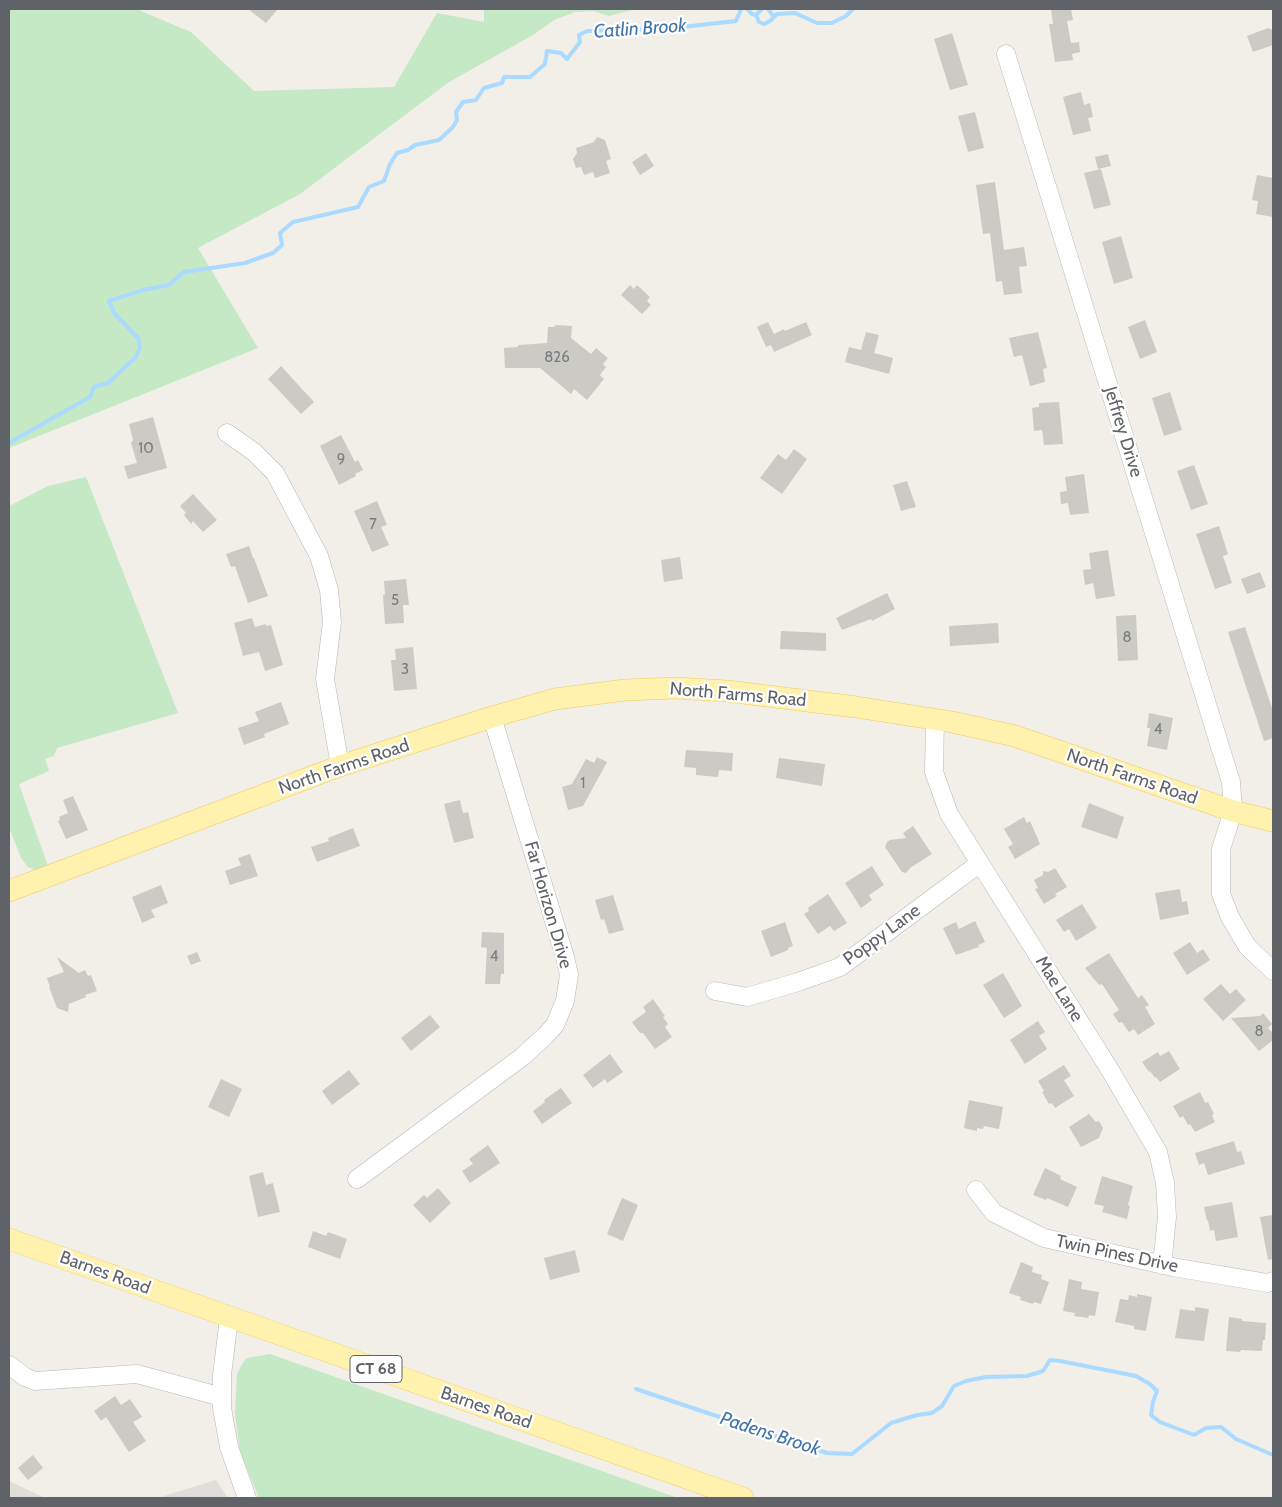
<!DOCTYPE html>
<style>
body{margin:0}
#map{position:relative;width:1282px;height:1507px;overflow:hidden;background:#f1efe8;font-family:Cabin,sans-serif}
canvas{display:block}
.frame{position:absolute;inset:0;border:10px solid #5f6368;pointer-events:none}
</style>
<div id="map">
<canvas width="1282" height="1507"></canvas>
<div class="frame"></div>
</div>
<script>
const c = document.querySelector('canvas').getContext('2d');
c.lineJoin = 'round';
function fillPath(path, color) {
  c.fillStyle = color;
  c.fill(path, 'evenodd');
}
function toPath(rows) {
  const path = new Path2D();
  for (const r of rows) {
    path.moveTo(r[0], r[1]);
    for (let i = 2; i < r.length; i += 2) path.lineTo(r[i], r[i + 1]);
  }
  return path;
}
function trace(path, color, width, dash) {
  c.strokeStyle = color;
  c.lineWidth = width;
  c.lineCap = dash ? 'butt' : 'round';
  c.setLineDash(dash || []);
  c.stroke(path);
}
function drawText(font, color, halo, rows, align = 'center') {
  c.font = font + ' Cabin,sans-serif';
  c.lineWidth = 4.5;
  c.setLineDash([]);
  c.textBaseline = 'middle';
  c.strokeStyle = halo;
  c.fillStyle = color;
  for (const [text, x, y, turn = 0] of rows) {
    c.save();
    c.translate(x, y);
    c.rotate((+turn || 0) * Math.PI / 180);
    c.textAlign = isNaN(turn) ? turn : align;
    if (halo) c.strokeText(text, 0, 0);
    c.fillText(text, 0, 0);
    c.restore();
  }
}
fillPath(toPath([
 [216,1480,228,1498,157,1498],
 [9,1481,45,1498,9,1498]
]), '#e0deda');
fillPath(toPath([
 [9,9,136,9,191,32,254,91,394,87,437,13,484,22,484,9,632,9,632,10,609,16,593,11,575,12,554,20,533,35,449,82,300,194,198,248,258,348,9,448],
 [86,477,178,713,57,748,54,756,45,759,49,771,19,784,49,869,35,870,28,867,21,858,9,827,9,506,48,486],
 [270,1354,678,1498,259,1498,240,1452,235,1414,237,1374,242,1364,247,1358]
]), '#c5e8c5');
trace(toPath([
 [747,9,752,14,756,15,762,9],
 [768,9,774,17],
 [756,15,759,22,764,24,770,21,777,14,795,13,817,23,832,23,846,16,853,9],
 [9,443,90,397,94,387,108,383,136,357,140,348,138,338,114,313,109,301,143,290,169,285,184,272,245,263,273,253,282,245,280,233,293,222,358,207,369,187,384,181,390,164,397,153,408,150,415,145,439,140,453,127,457,120,456,112,463,102,476,100,484,88,502,83,504,77,530,77,545,64,547,51,561,53,567,59,580,42,579,35,587,31,664,29,736,21,741,9],
 [636,1389,827,1453,852,1454,891,1423,917,1415,932,1413,942,1406,954,1386,966,1381,986,1377,1027,1376,1043,1371,1050,1360,1060,1361,1136,1376,1150,1384,1157,1391,1153,1402,1151,1415,1160,1422,1194,1435,1206,1428,1221,1427,1236,1439,1273,1455]
]), '#aadaff', 4);
fillPath(toPath([
 [248,9,278,9,266,23],
 [1051,9,1071,9,1073,20,1067,21,1071,43,1079,42,1080,52,1072,54,1073,60,1055,62,1049,24,1053,24],
 [1268,28,1273,30,1273,45,1253,52,1247,36],
 [952,33,968,85,950,90,934,39],
 [1081,92,1084,105,1090,103,1093,117,1088,118,1091,131,1073,135,1063,97],
 [975,112,984,148,968,152,958,116],
 [597,137,605,140,611,159,606,161,610,173,595,178,593,172,584,175,581,167,576,168,573,159,577,153,576,148,594,142],
 [646,153,654,166,640,175,632,162],
 [1108,154,1111,166,1098,169,1095,157],
 [1101,169,1111,205,1094,209,1084,173],
 [1257,175,1273,178,1273,217,1256,214,1258,201,1252,200],
 [995,182,1004,250,1024,247,1027,266,1019,267,1022,293,1004,295,1002,281,996,282,990,233,983,234,976,185],
 [1121,236,1133,278,1114,284,1102,242],
 [630,285,634,289,637,285,650,297,647,301,651,305,642,314,621,295],
 [1145,320,1157,352,1140,359,1128,327],
 [768,322,774,334,784,329,785,331,806,322,812,335,774,352,771,345,766,347,757,327],
 [556,325,572,326,571,338,591,354,596,348,608,358,603,364,606,367,600,375,604,379,587,400,574,389,571,394,540,368,505,368,504,348,517,347,519,345,547,343,548,327,554,327],
 [866,332,879,335,874,353,893,358,889,374,845,362,849,347,861,350],
 [1038,332,1047,368,1043,369,1045,382,1030,386,1022,355,1014,357,1009,338],
 [281,366,314,402,301,414,268,379],
 [1170,392,1182,430,1164,436,1152,398],
 [1059,402,1063,444,1044,445,1042,430,1034,431,1032,408,1039,407,1039,403],
 [153,417,167,468,128,479,124,466,137,463,131,443,133,440,129,424],
 [341,435,355,462,358,460,363,470,355,474,356,476,339,485,320,446],
 [794,449,807,459,782,494,760,478,778,454,786,460],
 [1194,465,1208,504,1191,510,1177,471],
 [1084,474,1089,513,1070,515,1068,503,1061,504,1060,492,1067,491,1065,477],
 [907,481,916,507,901,511,893,485],
 [193,494,217,520,203,532,193,521,191,524,184,515,186,513,180,506],
 [377,501,387,525,381,527,389,545,372,552,354,511],
 [1219,526,1228,554,1223,556,1232,583,1215,589,1196,534],
 [249,546,253,558,254,558,268,596,248,603,235,566,231,567,226,554],
 [1108,550,1115,596,1096,599,1093,583,1085,585,1083,570,1091,569,1089,553],
 [680,557,683,579,664,582,661,560],
 [1260,572,1266,587,1247,594,1241,579],
 [406,579,409,605,403,605,404,623,385,624,383,595,385,595,384,581],
 [887,593,895,609,872,621,871,619,842,630,836,618],
 [1136,615,1138,660,1118,661,1116,616],
 [252,618,255,627,266,624,266,626,271,625,283,665,265,671,259,652,243,656,234,623],
 [998,623,999,643,950,646,949,626],
 [1245,627,1273,711,1273,738,1264,741,1228,632],
 [781,631,826,633,826,651,780,649],
 [413,647,417,689,394,691,391,660,396,660,395,649],
 [281,702,289,724,264,734,265,737,244,745,238,728,259,721,255,712],
 [1149,713,1173,718,1167,750,1147,746,1150,728,1147,728],
 [686,750,733,753,732,771,719,770,718,777,696,775,696,768,684,767],
 [597,757,607,762,583,806,568,810,562,787,572,784,586,759,594,763],
 [779,758,825,764,822,786,776,778],
 [73,796,88,830,66,839,58,821,60,820,59,817,68,813,63,800],
 [460,800,463,813,468,812,474,838,454,843,444,804],
 [1089,803,1124,817,1117,839,1081,827],
 [1024,817,1027,823,1030,821,1040,844,1015,859,1008,847,1013,844,1004,829],
 [913,826,932,854,910,868,906,873,902,872,885,847,887,842,890,840,906,838,903,833],
 [353,828,360,846,317,862,311,847,329,841,328,838],
 [250,854,258,876,230,885,225,871,241,865,238,858],
 [872,866,884,885,869,895,872,900,861,908,845,883],
 [1055,868,1067,887,1055,894,1057,896,1044,904,1035,889,1038,888,1034,880,1043,875,1043,871,1048,872],
 [161,885,168,903,151,910,155,917,142,923,132,897],
 [1180,889,1182,902,1187,901,1189,914,1160,920,1155,893],
 [828,894,847,923,834,931,830,926,818,934,804,914,809,911,808,908],
 [613,895,624,930,609,934,604,919,601,920,595,900],
 [1082,904,1097,928,1076,941,1069,929,1064,932,1056,920],
 [975,921,985,942,978,945,979,947,956,955,943,928,956,922,959,929],
 [785,922,793,946,788,948,788,950,771,957,761,931],
 [482,932,504,933,504,974,501,974,500,984,485,984,487,948,481,947],
 [1190,942,1197,953,1203,949,1210,960,1187,975,1173,953],
 [197,952,201,961,191,965,187,956],
 [1109,953,1138,998,1142,995,1149,1005,1145,1007,1155,1024,1138,1035,1134,1029,1129,1032,1122,1022,1119,1023,1113,1014,1119,1010,1102,984,1099,985,1085,968],
 [57,957,79,973,85,970,88,976,91,975,97,991,85,995,86,997,69,1004,68,1012,57,1008,49,987,50,987,47,978,64,972],
 [1003,973,1022,1006,1004,1018,983,985],
 [1221,984,1230,994,1236,989,1246,1000,1223,1021,1203,999],
 [653,999,665,1016,663,1017,668,1024,665,1027,672,1037,655,1049,643,1033,640,1033,632,1022,646,1012,643,1007],
 [1263,1013,1272,1024,1268,1028,1273,1033,1273,1040,1259,1051,1231,1018,1260,1016],
 [430,1015,440,1027,411,1051,401,1038],
 [1038,1021,1045,1032,1039,1036,1047,1049,1025,1064,1010,1040],
 [1169,1051,1180,1069,1160,1082,1156,1077,1155,1078,1150,1071,1149,1072,1142,1062,1158,1052,1160,1056],
 [610,1054,623,1072,607,1083,605,1079,593,1088,583,1075],
 [1064,1065,1071,1076,1064,1080,1074,1096,1055,1108,1052,1103,1049,1104,1042,1092,1044,1091,1038,1081],
 [349,1070,360,1084,332,1105,322,1091],
 [221,1079,242,1089,229,1117,208,1107],
 [561,1088,572,1103,542,1124,533,1111,545,1102,544,1100],
 [1200,1092,1205,1103,1208,1102,1214,1114,1212,1115,1215,1122,1195,1132,1190,1124,1188,1125,1183,1116,1180,1118,1173,1106],
 [969,1100,1003,1107,999,1129,984,1126,983,1129,977,1128,977,1131,964,1128],
 [1089,1114,1096,1122,1099,1121,1103,1128,1099,1138,1081,1147,1069,1127],
 [1234,1141,1237,1152,1241,1151,1245,1164,1208,1175,1204,1163,1199,1165,1195,1153],
 [488,1145,500,1163,470,1183,462,1171,473,1164,469,1159],
 [1045,1168,1061,1176,1060,1179,1077,1187,1068,1207,1047,1198,1046,1200,1033,1195],
 [263,1172,266,1185,273,1183,280,1212,258,1217,249,1176],
 [1102,1176,1133,1186,1128,1205,1130,1206,1127,1219,1102,1212,1104,1206,1094,1204],
 [438,1188,451,1203,430,1223,413,1205,424,1195,427,1198],
 [622,1198,638,1205,623,1241,607,1234],
 [1232,1202,1238,1237,1216,1241,1214,1230,1210,1231,1208,1220,1207,1221,1204,1207],
 [1273,1215,1273,1259,1268,1260,1260,1217],
 [313,1231,326,1236,328,1232,347,1239,340,1259,308,1247],
 [575,1250,580,1272,550,1280,544,1258],
 [1021,1262,1033,1267,1032,1272,1042,1275,1041,1279,1049,1282,1041,1304,1034,1302,1033,1304,1020,1300,1021,1297,1009,1293],
 [1069,1279,1082,1282,1081,1289,1099,1292,1095,1316,1089,1315,1088,1318,1074,1316,1075,1313,1063,1311],
 [1137,1294,1152,1297,1146,1331,1134,1329,1134,1326,1115,1322,1120,1299,1128,1300,1129,1295,1137,1297],
 [1195,1307,1209,1309,1204,1341,1175,1338,1180,1309,1195,1311],
 [1229,1317,1242,1319,1242,1321,1266,1323,1265,1340,1263,1340,1262,1351,1241,1350,1240,1352,1226,1351],
 [115,1396,121,1405,130,1399,142,1417,133,1422,146,1441,129,1452,106,1417,101,1421,94,1411],
 [33,1455,43,1468,28,1480,18,1468]
]), '#cccac5');
const minor = toPath([
 [1006,54,1231,782,1233,811,1221,849,1221,894,1230,917,1247,946,1273,971],
 [227,433,254,452,275,473,319,556,329,590,332,622,325,679,340,766],
 [935,719,934,772,949,814,1110,1070,1158,1152,1165,1183,1167,1217,1162,1265],
 [715,991,747,997,798,982,840,967,980,863],
 [357,1179,522,1057,545,1036,555,1025,565,1001,569,975,565,957,492,717],
 [976,1190,994,1213,1044,1238,1173,1267,1268,1283,1273,1281],
 [229,1318,222,1375,222,1408,229,1447,247,1498],
 [9,1365,25,1377,35,1381,137,1374,222,1397]
]);
const major = toPath([
 [9,891,340,766,492,717,555,699,625,690,675,688,727,691,856,707,952,722,1015,736,1233,811,1273,821],
 [9,1239,743,1498]
]);
trace(minor, '#b5b8bc', 19);
trace(major, '#f2c960', 22);
trace(minor, '#fff', 18);
trace(major, '#fff2af', 21);
drawText('15px', '#7a7d7f', null, [
 ["826",557,358],
 ["10",146,449],
 ["9",341,460],
 ["7",373,525],
 ["5",395,601],
 ["8",1127,638],
 ["3",405,670],
 ["4",1158,730],
 ["1",583,784],
 ["4",494,957],
 ["8",1259,1032]
]);
for (const [x, y, w] of [
 [376,1369,52]
]) {
  const box = new Path2D();
  box.roundRect(x - w / 2, y - 13.5, w, 27, 4);
  c.fillStyle = '#fff';
  c.fill(box);
  trace(box, '#5f6368', 1);
}
drawText('bold 16px', '#5f6368', null, [
 ["CT 68",376,1369]
]);
drawText('18px', '#5f6368', '#fff', [
 ["Jeffrey Drive",1123,432,73],
 ["North Farms Road",738,695,5],
 ["North Farms Road",344,767,-19],
 ["North Farms Road",1132,777,19],
 ["Far Horizon Drive",548,905,74],
 ["Poppy Lane",882,935,-36],
 ["Mae Lane",1059,989,58],
 ["Twin Pines Drive",1117,1254,12],
 ["Barnes Road",105,1273,20],
 ["Barnes Road",486,1408,19]
]);
drawText('italic 19px', '#4174aa', '#fff', [
 ["Catlin Brook",640,29,-4],
 ["Padens Brook",770,1434,18]
]);
</script>
